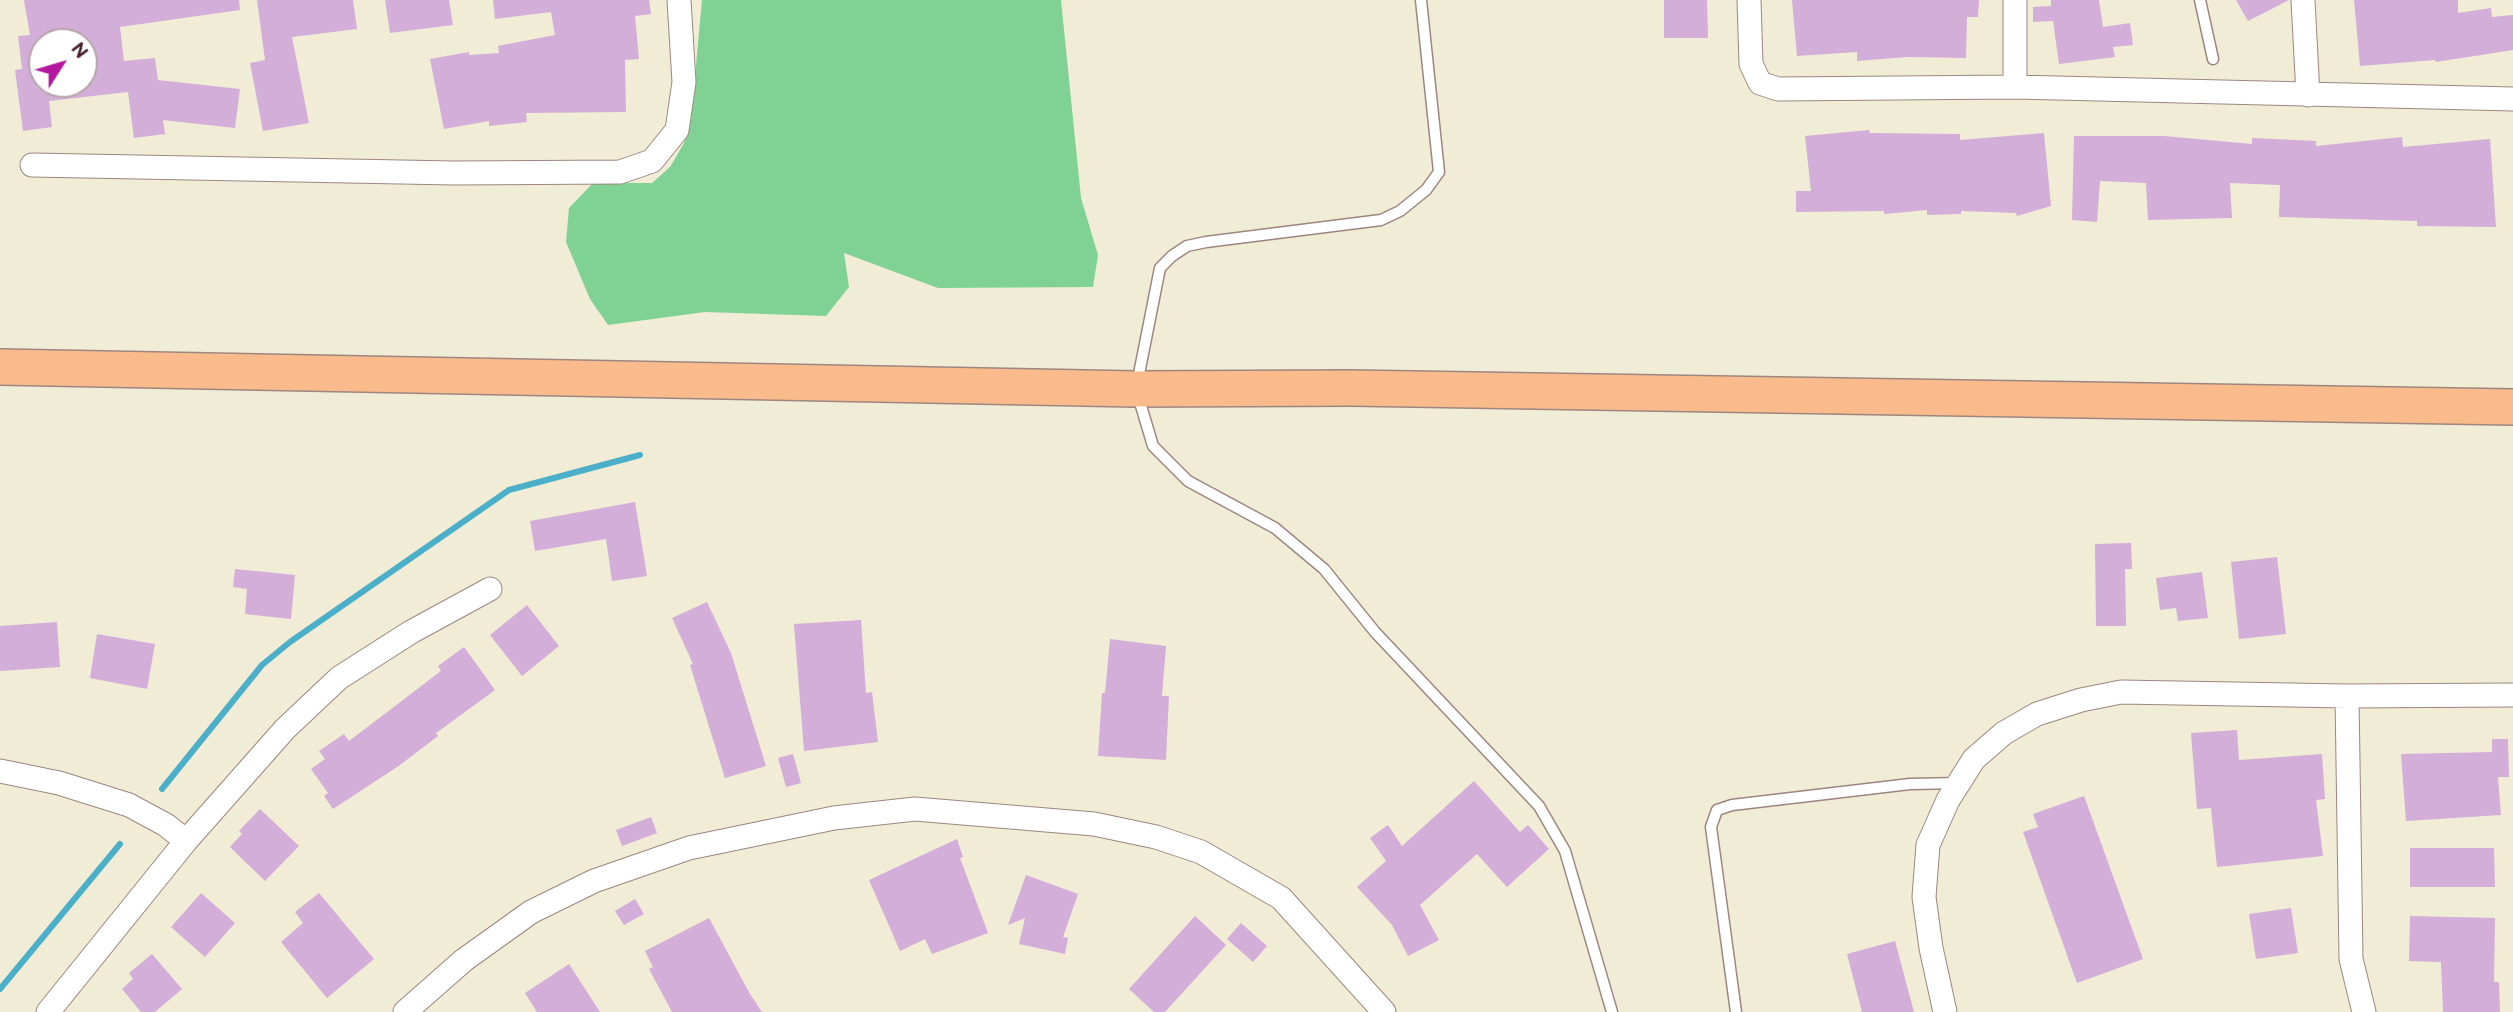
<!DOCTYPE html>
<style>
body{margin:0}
#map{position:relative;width:2513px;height:1012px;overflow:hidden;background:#f0ecd6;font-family:"Balsamiq Sans",sans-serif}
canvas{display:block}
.north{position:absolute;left:28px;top:28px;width:70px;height:70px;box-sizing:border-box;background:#fff;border:2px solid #b7a5aa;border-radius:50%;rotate:53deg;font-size:19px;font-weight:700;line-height:28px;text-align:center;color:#4a1f2b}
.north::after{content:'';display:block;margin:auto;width:24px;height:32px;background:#b5179e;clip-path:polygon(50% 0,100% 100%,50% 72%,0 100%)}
</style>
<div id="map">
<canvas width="2513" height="1012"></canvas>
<div class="north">N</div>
</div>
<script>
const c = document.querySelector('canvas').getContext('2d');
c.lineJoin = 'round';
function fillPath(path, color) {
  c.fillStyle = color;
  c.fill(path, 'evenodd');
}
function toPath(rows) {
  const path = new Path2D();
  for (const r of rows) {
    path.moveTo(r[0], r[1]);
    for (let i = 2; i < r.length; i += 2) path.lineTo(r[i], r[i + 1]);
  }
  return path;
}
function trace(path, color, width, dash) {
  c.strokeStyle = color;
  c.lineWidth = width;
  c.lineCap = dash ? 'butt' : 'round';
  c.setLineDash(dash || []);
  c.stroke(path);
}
fillPath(toPath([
 [702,0,1061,0,1081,198,1098,255,1093,287,938,288,844,253,849,287,826,316,705,312,608,325,590,299,566,242,569,208,593,183,652,183,670,167,684,143,691,119]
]), '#80d294');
trace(toPath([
 [162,789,262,665,290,642,509,490,640,455],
 [0,989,120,844]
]), '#4bafca', 6);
fillPath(toPath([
 [24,0,239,0,240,10,120,27,124,61,155,58,158,80,240,89,235,128,163,120,165,134,134,138,128,92,49,101,52,127,23,131,15,70,22,69,18,36,30,35],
 [42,42,84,42,84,84,42,84],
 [257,0,353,0,357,29,292,37,309,123,263,131,250,63,265,60],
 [385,0,449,0,453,25,390,33],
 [493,0,649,0,651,14,635,16,639,59,625,60,626,112,526,113,527,122,489,126,489,121,444,129,430,59,469,52,469,55,499,53,498,46,555,35,551,12,495,19],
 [1664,0,1707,0,1708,38,1664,38],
 [1792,0,1979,0,1978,17,1967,17,1966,58,1907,57,1857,61,1857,52,1797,56],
 [2051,0,2099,0,2103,27,2130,23,2133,45,2113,47,2115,57,2059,64,2053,21,2033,22,2033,7,2051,6],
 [2236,0,2289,0,2248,21],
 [2354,0,2458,0,2458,13,2491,8,2492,17,2513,15,2513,50,2436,62,2435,60,2360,66],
 [1869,130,1870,133,1960,134,1960,140,2044,133,2051,206,2017,216,2016,213,1961,211,1961,214,1927,215,1927,210,1884,214,1884,211,1796,212,1796,191,1811,191,1805,136],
 [2074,136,2164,136,2252,144,2252,138,2316,141,2316,146,2402,137,2403,147,2490,139,2496,227,2417,226,2417,221,2279,217,2280,185,2230,183,2232,218,2148,220,2146,183,2100,181,2097,222,2072,220],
 [635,502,647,576,612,581,606,539,535,551,530,521],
 [2131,543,2132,569,2125,569,2126,626,2096,626,2095,544],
 [2277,557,2286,634,2239,639,2231,562],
 [235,569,295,575,291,619,245,614,247,589,233,587],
 [2202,572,2208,618,2178,621,2176,608,2160,610,2156,578],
 [707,602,731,653,766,766,725,778,690,665,693,664,672,618],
 [527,605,559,646,522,676,490,635],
 [861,620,866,693,872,692,878,742,804,751,794,624],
 [57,622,60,667,0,671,0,626],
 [97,634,155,644,147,689,90,678],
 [1110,639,1166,646,1162,696,1169,696,1166,760,1098,756,1102,693,1105,693],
 [464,647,495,690,436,733,438,736,400,765,333,809,324,796,328,793,311,769,325,759,319,751,344,734,349,741,441,671,438,666],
 [2237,730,2239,760,2322,754,2325,799,2316,800,2323,856,2217,867,2211,808,2197,809,2191,733],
 [2492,739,2508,739,2509,777,2498,777,2501,815,2406,821,2401,754,2492,752],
 [793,754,801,783,786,787,778,758],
 [1474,781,1520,832,1528,825,1549,849,1507,887,1477,854,1420,905,1439,940,1408,956,1392,925,1357,887,1386,861,1370,838,1388,825,1402,846],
 [2084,796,2143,959,2077,983,2023,832,2038,827,2033,814],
 [260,809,299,846,265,881,230,847,242,834,239,831],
 [651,817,657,833,622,846,616,830],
 [957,839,963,857,960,858,988,933,932,954,925,939,900,951,869,880],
 [2410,848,2494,848,2495,887,2410,887],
 [1026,875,1078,894,1063,937,1068,938,1065,954,1019,944,1025,918,1008,925],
 [201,893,235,923,205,957,171,927],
 [319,893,374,959,327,998,281,942,303,923,295,912],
 [635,899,644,914,624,925,615,911],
 [2291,908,2298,953,2256,959,2249,914],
 [1195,916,1226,945,1165,1012,1154,1012,1129,989],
 [2410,916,2495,918,2494,982,2499,982,2500,1012,2443,1012,2441,962,2409,961],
 [709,918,750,994,762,1012,672,1012,649,969,653,967,645,951],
 [1241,923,1267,946,1253,962,1227,939],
 [1895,941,1914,1012,1862,1012,1847,954],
 [152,954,182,989,155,1012,141,1012,122,989,133,979,129,973],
 [569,964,600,1012,537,1012,525,993]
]), '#d2aed8');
const service = toPath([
 [1421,0,1439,172,1426,190,1400,211,1381,220,1206,242,1187,246,1172,256,1160,268,1136,389,1153,446,1188,481,1275,528,1324,569,1375,632,1539,806,1565,851,1612,1012],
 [2200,0,2213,59],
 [1736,1012,1711,827,1717,810,1732,805,1910,784,1959,783]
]);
const minor = toPath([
 [1749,0,1751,64,1760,83,1778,89,2015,87,2513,99],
 [2303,0,2308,95],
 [2015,87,2015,0],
 [32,165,454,173,620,172,652,161,677,130,684,82,679,0],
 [2347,696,2351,959,2364,1012],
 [0,771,59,783,129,805,166,825,186,841],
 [48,1012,186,841,285,729,339,678,411,632,490,589],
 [405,1012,464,960,531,912,594,881,689,848,834,818,915,809,1094,824,1156,837,1201,852,1281,898,1384,1012],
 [1945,1012,1931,948,1924,897,1928,845,1948,800,1974,759,2004,733,2037,714,2081,700,2121,692,2347,696,2513,695]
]);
const primary = toPath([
 [0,367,1136,389,1351,388,2513,407]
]);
trace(service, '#9d8680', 13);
trace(minor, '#9d8680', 25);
trace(primary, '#9d8680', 38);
trace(service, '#fff', 10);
trace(minor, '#fff', 23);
trace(primary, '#fabb8c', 35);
</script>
